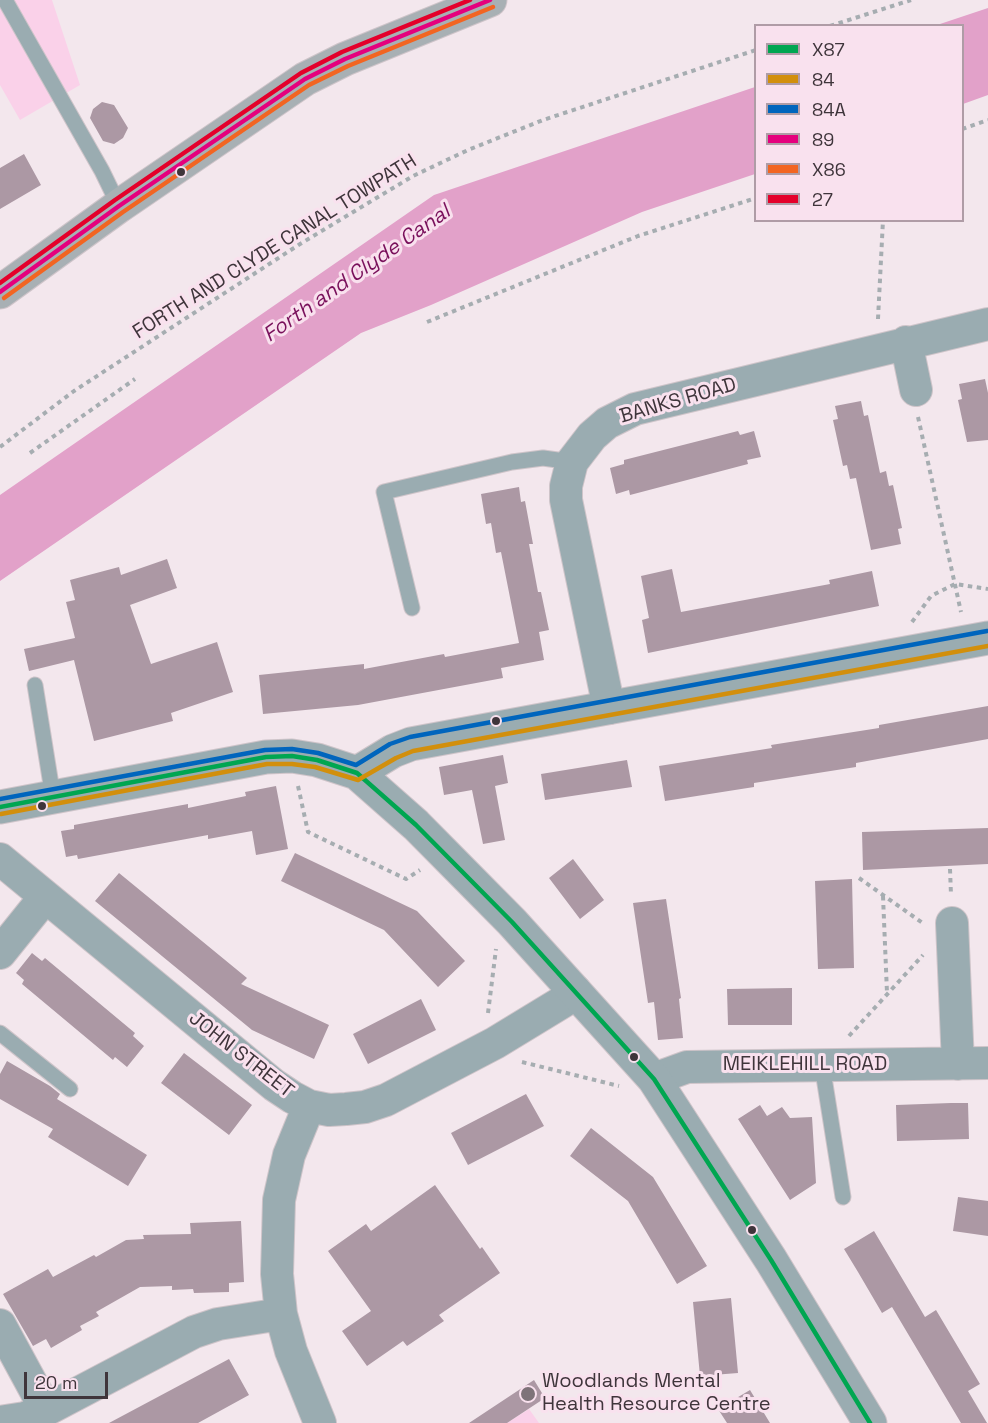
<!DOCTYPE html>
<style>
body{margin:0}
#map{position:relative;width:988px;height:1423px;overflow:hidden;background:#f3e7ed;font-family:"Space Grotesk",sans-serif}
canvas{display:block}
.legend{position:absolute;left:754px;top:24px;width:210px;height:198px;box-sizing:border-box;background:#f9e1ee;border:2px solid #af9ca6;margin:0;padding:8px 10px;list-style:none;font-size:18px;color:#3f353b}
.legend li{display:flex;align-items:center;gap:12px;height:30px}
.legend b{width:30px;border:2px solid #af9ca6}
.scale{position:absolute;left:24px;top:1372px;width:84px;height:27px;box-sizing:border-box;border:3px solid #3f353b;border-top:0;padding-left:8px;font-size:18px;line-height:21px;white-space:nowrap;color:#3f353b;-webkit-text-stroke:4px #f9e1ee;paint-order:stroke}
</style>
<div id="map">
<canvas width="988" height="1423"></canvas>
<ul class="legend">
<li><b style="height:8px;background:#00a651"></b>X87</li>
<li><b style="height:8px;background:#d28f0c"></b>84</li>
<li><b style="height:8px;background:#0065bd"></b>84A</li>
<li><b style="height:8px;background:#e5007d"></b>89</li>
<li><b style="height:8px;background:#f26522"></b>X86</li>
<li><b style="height:8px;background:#e4002b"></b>27</li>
</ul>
<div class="scale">20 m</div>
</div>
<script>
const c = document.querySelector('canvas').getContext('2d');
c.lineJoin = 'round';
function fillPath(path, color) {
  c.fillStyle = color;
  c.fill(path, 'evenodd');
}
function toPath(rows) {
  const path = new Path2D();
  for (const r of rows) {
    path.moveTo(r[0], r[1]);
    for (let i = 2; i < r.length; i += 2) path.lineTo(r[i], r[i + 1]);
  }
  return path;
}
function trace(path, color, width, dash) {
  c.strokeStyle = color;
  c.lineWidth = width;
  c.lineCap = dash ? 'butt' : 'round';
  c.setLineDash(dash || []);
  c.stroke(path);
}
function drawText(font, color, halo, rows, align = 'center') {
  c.font = font + ' "Space Grotesk",sans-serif';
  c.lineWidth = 6;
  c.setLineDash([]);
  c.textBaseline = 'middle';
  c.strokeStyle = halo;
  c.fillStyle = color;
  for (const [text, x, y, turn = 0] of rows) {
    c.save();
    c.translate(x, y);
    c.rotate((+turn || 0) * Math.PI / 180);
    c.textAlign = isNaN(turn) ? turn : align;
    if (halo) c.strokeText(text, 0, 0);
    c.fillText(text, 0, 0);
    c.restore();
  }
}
fillPath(toPath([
 [0,0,52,0,80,85,20,120,0,85],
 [529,1409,539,1423,507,1423]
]), '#fad1e9');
fillPath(toPath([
 [988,8,988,95,963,104,962,26,937,25],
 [755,87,755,174,642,212,431,305,361,333,0,581,0,495,434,195]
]), '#e2a1c9');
fillPath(toPath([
 [102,102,114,105,128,128,123,138,114,144,103,141,90,118,93,109],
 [24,154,41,185,0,209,0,168],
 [985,379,988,393,988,440,967,442,958,400,962,399,959,384],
 [861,401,864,416,868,415,880,473,886,471,889,486,893,485,902,528,898,529,901,544,871,550,856,478,850,479,847,465,843,466,833,420,838,419,835,406],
 [738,431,740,435,754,431,761,457,747,460,748,464,630,495,629,490,616,494,610,468,624,464,624,460],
 [519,487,521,502,525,501,533,544,529,544,538,592,541,592,549,630,539,632,544,660,501,668,503,678,358,705,263,714,259,675,364,664,364,669,444,654,445,657,519,643,501,552,496,553,491,523,486,524,481,494],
 [167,559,177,588,130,605,151,664,217,642,233,692,171,713,173,721,94,741,74,660,29,671,24,649,75,638,66,602,75,600,70,580,119,567,121,575],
 [672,569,681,612,830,584,829,580,872,571,879,606,648,653,642,620,649,618,641,576],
 [988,706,988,739,856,763,856,767,754,783,754,787,665,801,659,766,772,748,771,745,879,728,879,725],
 [503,755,508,783,495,786,505,840,483,844,472,790,444,795,439,767],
 [627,760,632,787,545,800,541,774],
 [276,786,288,849,256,855,252,831,208,839,208,835,78,859,77,855,66,857,61,831,74,829,74,825,188,804,188,808,246,796,245,792],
 [988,828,988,864,863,870,862,832],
 [295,853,417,911,465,961,438,987,384,930,281,881],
 [573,859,604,900,580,919,549,878],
 [119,873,247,978,241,984,329,1025,314,1059,252,1030,95,901],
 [852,879,854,968,818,969,815,881],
 [666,899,681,998,679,999,683,1038,658,1040,654,1002,648,1003,633,903],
 [32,953,42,961,45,958,135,1033,133,1036,144,1046,127,1067,115,1057,113,1060,22,984,24,980,16,973],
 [792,988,792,1025,728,1025,727,989],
 [421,999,436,1030,368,1064,353,1034],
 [184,1053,252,1105,229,1135,161,1083],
 [7,1061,50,1086,60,1094,57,1099,147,1155,128,1186,48,1137,53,1129,0,1099,0,1074],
 [526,1094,544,1126,468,1165,451,1133],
 [951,1103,968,1103,969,1139,897,1141,896,1105],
 [760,1105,767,1116,782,1107,790,1118,812,1117,816,1183,790,1200,738,1119],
 [591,1128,653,1177,707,1266,677,1284,628,1201,570,1156],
 [435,1185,480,1249,482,1247,500,1273,439,1315,444,1321,407,1346,403,1341,367,1366,342,1331,371,1311,328,1251,366,1224,371,1231],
 [958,1197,988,1201,988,1236,953,1231],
 [241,1221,244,1282,229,1283,229,1292,194,1293,193,1289,172,1290,172,1286,140,1287,96,1312,99,1316,80,1326,82,1330,51,1348,46,1339,33,1346,3,1294,48,1269,53,1277,94,1255,96,1257,126,1240,144,1239,143,1235,191,1234,190,1223],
 [874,1231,925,1317,936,1310,980,1384,968,1391,987,1423,961,1423,892,1307,882,1313,858,1272,844,1249],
 [731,1298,738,1373,700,1376,693,1302],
 [229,1359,249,1395,198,1423,109,1423],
 [534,1380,545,1398,507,1423,469,1423],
 [750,1390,770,1423,727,1423,718,1409]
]), '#ac98a4');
const service = toPath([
 [5,0,102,171,119,206],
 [412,608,384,492,512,462,543,458,572,462],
 [35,685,53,797],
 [0,1033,70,1089],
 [822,1065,843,1197]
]);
const minor = toPath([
 [906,342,916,390],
 [609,708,566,500,566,486,572,462,592,436,607,423,635,409,988,324],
 [0,859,274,1085,292,1097,309,1106,329,1110,346,1109,365,1107,386,1100,495,1043,564,1001,575,991],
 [952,923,958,1064],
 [0,953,45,897],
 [654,1079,687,1067,988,1063],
 [309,1106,289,1155,279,1200,277,1274,281,1314,291,1351,320,1423],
 [0,1325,46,1410],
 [0,1422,25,1418,46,1410,194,1332,218,1324,281,1314]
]);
const tertiary = toPath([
 [357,773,393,751,411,744,988,638],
 [0,807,266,757,292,756,317,760,357,773,416,825,512,922,654,1079,771,1260,870,1423]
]);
const primary = toPath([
 [0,292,119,206,305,79,345,59,490,0]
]);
trace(service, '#cec4c9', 17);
trace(minor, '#cec4c9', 34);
trace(tertiary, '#cec4c9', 35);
trace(primary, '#cec4c9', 35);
trace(toPath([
 [830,26,911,0],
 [962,129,988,120],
 [878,319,883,220],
 [427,322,638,236,756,198],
 [918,417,961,612],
 [0,447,74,391,300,244,413,176,468,150,543,120,756,50],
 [30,453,135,379],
 [912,622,931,596,955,584,988,589],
 [298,786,308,832,406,879,420,870],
 [950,869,951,895],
 [859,878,924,924],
 [883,896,887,993],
 [488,1013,496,949],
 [849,1036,923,955],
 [522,1062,619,1086]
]), '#a6adb1', 4, [4.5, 4.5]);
trace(service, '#9aacb1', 15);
trace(minor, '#9aacb1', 32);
trace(tertiary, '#9aacb1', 33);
trace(primary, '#a8b0b4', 33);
trace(toPath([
 [0,807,266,757,292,756,317,760,357,773,416,825,512,922,654,1079,771,1260,870,1423]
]), '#00a651', 4.5);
trace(toPath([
 [1,814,267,764,292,764,315,767,358,780,396,758,413,751,988,646]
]), '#d28f0c', 4.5);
trace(toPath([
 [0,799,265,750,292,749,318,753,356,765,390,744,410,737,987,631]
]), '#0065bd', 4.5);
trace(toPath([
 [0,292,119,206,305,79,345,59,490,0]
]), '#e5007d', 4.5);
trace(toPath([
 [4,298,123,212,309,85,348,66,493,7]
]), '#f26522', 4.5);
trace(toPath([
 [0,283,115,200,301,73,342,52,470,0]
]), '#e4002b', 4.5);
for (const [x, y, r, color] of [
 [181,172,5,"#3f353b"],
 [496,721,5,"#3f353b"],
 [42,806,5,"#3f353b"],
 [634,1057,5,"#3f353b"],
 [752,1230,5,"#3f353b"],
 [528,1394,8,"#7e7379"]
]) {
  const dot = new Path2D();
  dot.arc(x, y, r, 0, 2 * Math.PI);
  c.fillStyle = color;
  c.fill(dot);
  trace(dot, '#f9e1ee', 2);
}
drawText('20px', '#3f353b', '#f9e1ee', [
 ["FORTH AND CLYDE CANAL TOWPATH",275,247,-32],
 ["BANKS ROAD",678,401,-16],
 ["JOHN STREET",241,1055,38],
 ["MEIKLEHILL ROAD",805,1065]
]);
drawText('20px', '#3f353b', '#f9e1ee', [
 ["Woodlands Mental",542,1382],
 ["Health Resource Centre",542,1405]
], 'left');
drawText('italic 21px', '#79105b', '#f9e1ee', [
 ["Forth and Clyde Canal",357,274,-35]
]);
</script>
